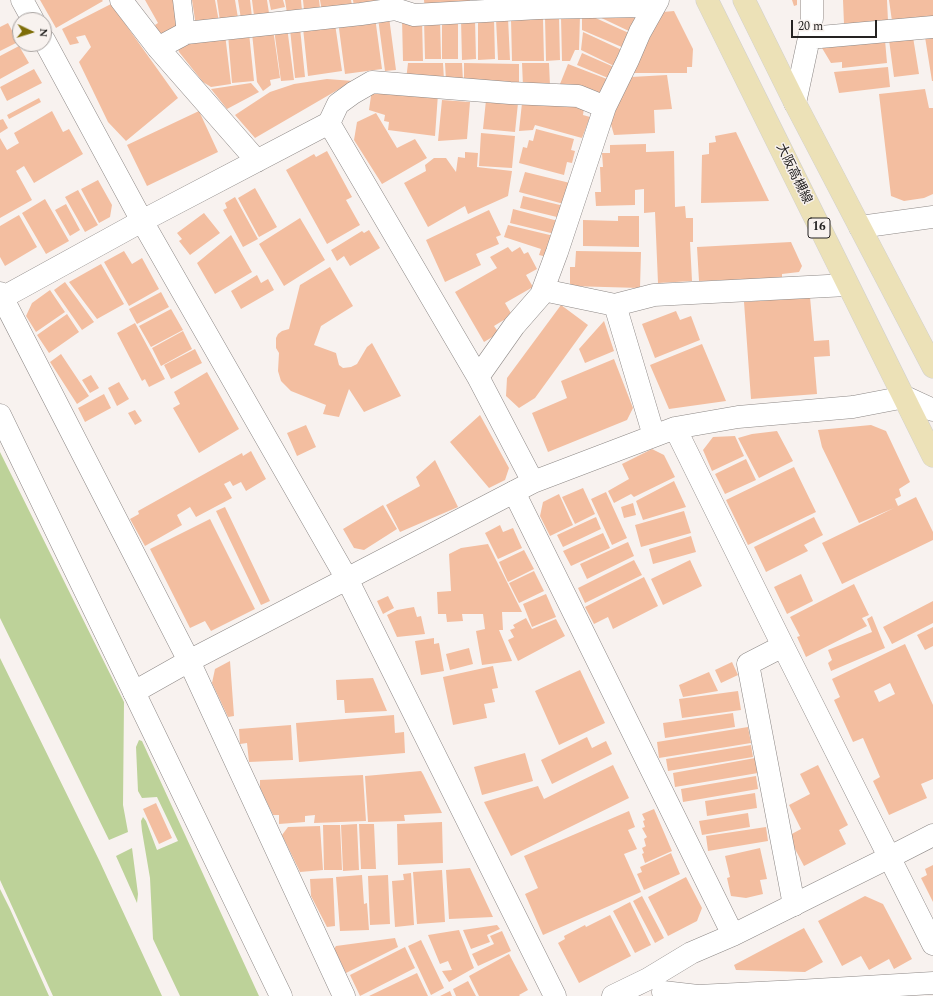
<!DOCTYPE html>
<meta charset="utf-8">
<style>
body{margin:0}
#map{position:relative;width:933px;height:996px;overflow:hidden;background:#f8f2ef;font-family:Spectral,serif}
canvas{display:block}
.north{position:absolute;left:12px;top:12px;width:40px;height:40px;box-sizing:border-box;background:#f8f2ef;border:1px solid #a49f9d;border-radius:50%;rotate:94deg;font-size:11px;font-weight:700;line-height:16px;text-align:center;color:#252322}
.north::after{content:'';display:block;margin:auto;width:14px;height:18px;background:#7e6d08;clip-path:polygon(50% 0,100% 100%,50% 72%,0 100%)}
.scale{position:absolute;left:791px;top:20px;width:86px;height:18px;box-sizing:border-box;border:2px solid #252322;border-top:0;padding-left:5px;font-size:12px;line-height:14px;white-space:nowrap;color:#252322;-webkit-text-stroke:3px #f8f2ef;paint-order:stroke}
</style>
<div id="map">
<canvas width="933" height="996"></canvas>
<div class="north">N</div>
<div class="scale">20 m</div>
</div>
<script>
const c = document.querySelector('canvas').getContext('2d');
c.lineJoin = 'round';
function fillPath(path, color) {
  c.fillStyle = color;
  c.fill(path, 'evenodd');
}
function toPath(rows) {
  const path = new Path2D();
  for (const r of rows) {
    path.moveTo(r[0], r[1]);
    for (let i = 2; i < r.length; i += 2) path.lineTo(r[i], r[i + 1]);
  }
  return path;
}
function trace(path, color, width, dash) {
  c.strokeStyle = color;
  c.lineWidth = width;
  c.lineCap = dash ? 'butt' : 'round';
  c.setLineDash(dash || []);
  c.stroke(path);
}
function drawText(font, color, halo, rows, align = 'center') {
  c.font = font + ' Spectral,"Noto Sans JP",serif';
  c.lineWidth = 3;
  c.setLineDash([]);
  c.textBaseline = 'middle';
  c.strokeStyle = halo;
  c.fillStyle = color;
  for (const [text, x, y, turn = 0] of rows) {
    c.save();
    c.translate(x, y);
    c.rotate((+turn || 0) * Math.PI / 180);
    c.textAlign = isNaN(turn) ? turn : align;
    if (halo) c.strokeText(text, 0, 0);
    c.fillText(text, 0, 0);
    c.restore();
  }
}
fillPath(toPath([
 [0,452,124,702,123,805,128,832,109,840,0,618],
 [0,658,100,862,162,996,53,996,0,880],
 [139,740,142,741,259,996,180,996,153,939,150,878,142,831,141,821,143,817,146,821,157,850,178,841,157,797,142,798,138,791,136,747],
 [132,848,138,894,137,903,116,856],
 [0,889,10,909,49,996,0,996]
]), '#bdd299');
fillPath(toPath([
 [40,0,102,0,103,1,56,28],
 [145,0,173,0,179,25,159,35,155,25,158,23],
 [192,0,215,0,219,22,196,26],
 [217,0,235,0,238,18,220,21],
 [238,0,250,0,252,17,241,19],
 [252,0,267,0,269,13,254,16],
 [269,0,283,0,285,7,271,10],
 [285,0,301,0,302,11,287,13],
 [303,0,319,0,320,8,304,10],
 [320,0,351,0,352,5,322,11],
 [353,0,379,0,380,3,354,7],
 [424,0,470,0,470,7,425,12],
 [792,0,797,0,797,5,794,6],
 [843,0,887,0,888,21,844,24],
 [889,0,933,0,933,16,892,21],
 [111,4,178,98,126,141,108,122,79,62,91,47,85,35,76,37,79,43,70,45,62,29],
 [674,11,693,49,692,67,687,67,687,73,633,73,633,69,663,12],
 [625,13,637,19,631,32,593,14],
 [582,15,589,15,631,34,624,48,582,30],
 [580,16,579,50,575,50,570,61,562,61,561,17],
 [375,17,382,69,345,74,338,21],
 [389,17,396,70,385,71,378,18],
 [545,17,559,17,560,60,546,61],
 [508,18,510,60,498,60,496,19],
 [402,19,422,19,423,61,403,61],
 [424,19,440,19,441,59,425,59],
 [458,19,458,59,442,59,442,20],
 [475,19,476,59,462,60,461,20],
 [494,19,495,59,478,60,478,20],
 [511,19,543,19,544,61,512,61],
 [8,23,18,42,0,51,0,27],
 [335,24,342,71,308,76,303,28],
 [287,27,294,80,281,81,274,29],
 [300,28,305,77,295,78,290,29],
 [273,29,280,78,270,80,271,85,263,91,257,82,252,33],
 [583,32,622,50,614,66,581,50],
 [249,33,254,81,232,83,228,35],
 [225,34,231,84,211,87,203,82,179,52,177,46],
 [933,36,933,81,932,81,925,37],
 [913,37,919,74,894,77,889,40],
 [885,40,887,63,842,68,842,62,831,63,822,48],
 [19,46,29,63,0,79,0,56],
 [582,53,614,67,608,78,577,65],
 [408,63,443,63,444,80,406,80],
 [445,63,462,63,463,81,446,81],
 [464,63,519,64,519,84,464,84],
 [522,63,549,63,550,86,523,86],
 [568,64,607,79,601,96,574,89,560,84],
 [888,67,890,87,839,93,834,72],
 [34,69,42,83,7,101,0,87],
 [667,75,672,109,654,110,655,133,614,135,610,121,631,77],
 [327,79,353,81,255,138,235,115,270,92,294,84],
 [251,83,259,92,227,109,211,89],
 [372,89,438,94,435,136,388,130,389,122,384,121,385,115,369,110],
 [925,89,929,108,933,108,933,194,924,198,904,201,891,196,879,94],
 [39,98,41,102,9,119,7,115],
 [442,100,470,102,467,139,438,141],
 [486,100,518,103,515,132,483,129],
 [522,103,576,105,584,108,583,115,590,117,582,138,535,125,533,130,519,131],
 [52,111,63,132,69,129,83,154,34,183,24,166,16,171,32,200,0,218,0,138,7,150,19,143,14,133],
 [199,111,218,152,147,186,127,145],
 [376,113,397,148,415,139,427,158,382,184,354,140,357,122],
 [3,119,8,128,0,133,0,120],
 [536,129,574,139,571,150,575,151,572,163,567,162,564,175,519,163,523,147,527,148,529,140,533,141],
 [736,132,769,201,701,203,702,155,709,154,709,143,716,142,715,136],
 [481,133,515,136,512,168,479,166],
 [646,144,646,152,674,151,675,207,685,206,686,218,693,218,693,242,690,242,692,281,658,283,655,212,644,213,644,189,635,190,635,205,596,206,595,192,601,192,600,167,603,167,602,153,610,153,610,145],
 [327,151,352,197,346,200,360,225,327,244,286,170,314,154,316,157],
 [465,152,478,153,477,167,512,171,508,196,468,214,465,206,428,227,404,183,426,171,425,165,434,158,446,158,456,172,458,157,465,158],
 [525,172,570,183,564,204,519,192],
 [98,180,112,205,110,217,99,223,81,189],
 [255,188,277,227,259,237,238,198],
 [78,190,98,225,85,232,65,197],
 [523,196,564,206,561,218,520,208],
 [235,197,258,239,243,247,223,210,227,208,225,203],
 [45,199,69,241,46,254,22,213],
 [66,204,80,230,70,236,55,210],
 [513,209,558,221,555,234,510,223],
 [489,210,501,235,496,237,499,244,476,254,481,265,445,282,426,240],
 [204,213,220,233,190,255,179,241,182,239,177,233],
 [19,215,37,247,5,266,0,257,0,226],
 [618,216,639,216,639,247,583,246,583,220,618,221],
 [300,218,325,260,284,286,259,244],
 [508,225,554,236,547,257,539,255,541,249,504,237],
 [369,230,380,248,350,266,344,256,337,261,331,250,362,231,364,233],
 [231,235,252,272,215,294,197,263],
 [791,242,802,266,799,272,782,274,782,279,699,281,697,247],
 [508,247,512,252,520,247,524,254,528,252,537,269,526,275,533,287,505,303,512,315,494,326,499,333,484,342,455,292,497,268,490,257],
 [124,251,132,264,142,258,159,289,129,306,104,262],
 [576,251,641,252,640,288,570,286,570,267,575,267],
 [101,264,124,304,97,319,69,282],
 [330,267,353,306,321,326,314,345,336,353,339,365,343,368,351,367,357,364,367,347,372,343,401,396,364,412,349,389,339,417,323,414,326,405,291,391,281,381,278,371,279,353,276,348,276,338,278,334,282,331,289,329,300,285],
 [257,275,261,283,268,279,274,290,241,309,231,291],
 [65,282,94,322,82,330,54,290],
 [50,290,65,312,36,332,26,316,32,303],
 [161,292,169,307,137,324,129,309],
 [810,297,814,341,829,340,830,356,814,357,817,394,751,399,744,302],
 [561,305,588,325,535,398,519,408,506,396,507,378],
 [171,309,183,330,151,347,139,326],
 [676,311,680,320,691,316,700,340,655,358,642,324],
 [67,314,79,332,49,353,37,335],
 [604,321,614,351,585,363,579,349],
 [135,323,165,379,149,387,145,379,142,381,117,333],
 [183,331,192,349,161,366,152,348],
 [702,344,726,401,669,409,650,365],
 [195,349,202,363,171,379,164,365],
 [61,354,89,396,77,404,50,362],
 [614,359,633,408,627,420,548,452,532,413,567,398,561,381],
 [207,372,239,429,199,453,173,408,180,404,174,392],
 [91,375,99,388,90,393,82,380],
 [119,382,129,399,117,406,108,388],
 [104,394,111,408,85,422,78,408],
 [135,410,142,421,135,425,128,413],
 [480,415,509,468,505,480,489,488,450,442],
 [306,425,316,447,297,456,287,433],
 [871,425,886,431,910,482,899,489,901,496,895,499,898,506,916,497,933,532,933,540,842,584,822,543,894,508,859,523,822,447,818,430],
 [777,431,793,461,759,478,738,438,752,434],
 [735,436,744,456,712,471,703,450,713,437],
 [652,449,664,455,675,477,634,497,631,494,614,503,608,491,629,479,622,464],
 [251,451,266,479,246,491,241,482,233,486,230,481,224,484,232,498,196,517,190,507,177,515,182,525,145,546,130,519,139,514,138,511,242,453,243,456],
 [746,459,756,480,725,494,715,474],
 [435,460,458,507,400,532,386,505,420,486,416,477],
 [794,467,816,512,748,545,726,500],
 [674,481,686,507,643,520,636,501],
 [583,488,595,514,575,524,562,497],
 [606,492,627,538,612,545,591,499],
 [559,494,573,525,550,536,540,516,543,502],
 [633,503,636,515,624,518,621,507],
 [383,505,397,529,364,550,354,548,343,529],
 [225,507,270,601,261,605,216,511],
 [684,511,691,533,641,547,635,525],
 [596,517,601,529,563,547,557,535],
 [814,517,823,535,804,545,808,551,766,572,754,547],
 [210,519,255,609,211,631,205,621,190,628,150,549],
 [500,525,503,532,513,528,522,548,498,559,485,533],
 [603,533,610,548,571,566,563,551],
 [691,536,696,552,653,564,649,549],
 [628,542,634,556,587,579,580,564],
 [488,544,522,612,502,612,503,630,499,630,512,661,482,665,476,631,485,629,483,614,462,614,463,621,447,622,446,614,438,614,437,592,451,591,449,554,461,548],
 [524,550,534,569,508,582,499,562],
 [634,560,642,575,585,603,578,588],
 [690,560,702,586,663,605,651,579],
 [534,571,544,591,519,603,509,583],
 [801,574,813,601,787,614,774,587],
 [644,577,658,606,613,629,608,617,594,624,585,607],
 [854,584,869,615,862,618,867,626,806,657,797,637,800,636,790,617],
 [546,594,556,617,532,627,523,604],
 [388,596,394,608,383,614,377,601],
 [933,601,933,623,892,644,883,627],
 [414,607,417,617,421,616,425,634,397,637,387,615,397,610],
 [872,616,885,648,831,671,828,663,832,660,828,650,872,632,867,619],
 [526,618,532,629,556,619,565,636,518,661,508,640,514,637,510,630,515,628,513,625],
 [933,627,933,646,925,650,917,635],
 [434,638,434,644,439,643,444,671,421,675,415,641],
 [905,644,933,705,933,779,921,784,927,798,889,815,873,781,880,777,863,738,853,742,834,700,840,697,832,679],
 [890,683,895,694,879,702,874,691],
 [469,648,473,664,450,670,446,654],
 [230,661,234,716,228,717,212,683,215,669],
 [732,662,738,675,721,683,715,670],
 [493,666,498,688,492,689,495,702,484,704,487,718,453,725,443,677],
 [580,670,605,723,559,745,535,691],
 [709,672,718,691,683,697,679,685],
 [373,678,387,711,345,713,344,700,337,700,336,680],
 [738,691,741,710,682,718,679,699],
 [733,713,735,727,665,738,663,723],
 [394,715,395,733,404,732,405,753,299,762,296,723],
 [291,725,293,760,249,762,247,743,240,744,239,729],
 [748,727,751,743,659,758,657,742],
 [587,737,592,748,606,741,612,754,552,784,541,760],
 [751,745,753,757,668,771,666,759],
 [525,753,533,781,482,795,474,767],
 [755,758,758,773,675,787,673,773],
 [613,765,629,798,511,856,484,802,538,786,544,799],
 [818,765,848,825,839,830,846,844,804,866,788,836,801,829,789,805,810,794,800,774],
 [421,771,423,774,442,813,404,815,405,821,368,822,365,776],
 [363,775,366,821,314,823,315,815,305,816,305,822,279,824,279,815,273,815,260,788,260,780],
 [756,776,758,789,683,802,681,789],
 [755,793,757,808,707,816,705,801],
 [156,803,172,838,159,844,143,809],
 [654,809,672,851,645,863,642,854,644,853,642,848,646,846,644,839,647,837,642,828,645,827,643,821,645,820,642,814],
 [629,811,635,827,628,830,637,849,624,854,641,892,543,935,525,894,538,888,524,856],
 [748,813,750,827,702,835,699,821],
 [442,822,443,863,398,865,397,824],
 [357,824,359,870,343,871,341,825],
 [359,824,374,824,376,869,361,869],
 [323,825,340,825,342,870,324,870],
 [320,826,323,870,300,872,282,835,288,827],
 [766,827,768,841,708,851,706,836],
 [760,848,767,879,760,880,763,894,746,898,731,896,727,878,730,877,725,856],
 [671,853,680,874,644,890,637,874,642,872,640,867],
 [933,865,933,902,921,878,927,875,925,869],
 [470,868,493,917,449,919,446,870],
 [442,870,445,922,417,924,413,872],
 [411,873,414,925,395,927,392,881,404,880,403,874],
 [362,875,364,904,367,903,369,930,340,931,336,877],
 [388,875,390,924,370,925,368,876],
 [686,877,702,908,697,921,668,936,648,897],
 [333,878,335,926,327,927,311,896,310,879],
 [642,896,664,938,655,943,633,901],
 [865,896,883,904,912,959,894,969,889,959,869,970,861,956,842,966,818,921],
 [630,902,651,945,635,953,613,911],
 [610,915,631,956,579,983,558,943,565,939,564,936,585,925,586,927],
 [497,925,500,929,487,935,490,942,471,949,463,930],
 [804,928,823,962,805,972,736,970,734,965],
 [459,930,474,968,449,982,442,971,452,970,448,961,440,964,428,935],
 [502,931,511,951,478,966,472,954,494,944,490,936],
 [395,938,398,947,346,973,334,949,336,946],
 [421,940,444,988,431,995,408,946],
 [405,947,415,968,360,996,350,975],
 [509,954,528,990,519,995,520,996,479,996,469,976],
 [417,973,428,996,369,996],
 [468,981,476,996,456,996,453,989],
 [450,991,452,996,440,996]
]), '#f3bea0');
const pedestrian = toPath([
 [182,0,186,33]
]);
const minor = toPath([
 [22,0,33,20],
 [121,0,158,48,257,161],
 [809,38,933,27],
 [44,40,142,221,347,579,555,996],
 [158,48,186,33,361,14,395,9,414,15,539,8,642,6,652,9],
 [795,103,809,38,812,18,812,0],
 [329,123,338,104,353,93,372,82,510,93,578,96,605,107],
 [860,227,933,217],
 [543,290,615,305,654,295,847,285],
 [0,293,189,661,344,996],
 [0,299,142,221,329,123,478,377,533,482],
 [615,305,654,436],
 [478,377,514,326,541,295,557,252,605,107,628,60,640,32,658,0],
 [675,428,783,646,933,944],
 [783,646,748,664,794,905],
 [134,692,189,661,533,482,675,428,738,417,853,407,905,397,933,410],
 [890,857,933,835],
 [663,992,698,996,798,991,933,983]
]);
const tertiary = toPath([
 [0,415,281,996],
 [514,492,733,935],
 [613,996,648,979,691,953,733,935,890,857]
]);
const primary = toPath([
 [707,0,933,456],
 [744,0,795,103,933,367]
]);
trace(pedestrian, '#8d8886', 19);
trace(minor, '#8d8886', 23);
trace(tertiary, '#8d8886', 23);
trace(primary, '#cfcfce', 23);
trace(pedestrian, '#fff', 18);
trace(minor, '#fff', 22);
trace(tertiary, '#fff', 22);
trace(primary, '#ece1b7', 22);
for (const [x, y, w] of [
 [819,228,22]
]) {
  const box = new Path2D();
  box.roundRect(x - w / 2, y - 10, w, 20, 3);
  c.fillStyle = '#f8f2ef';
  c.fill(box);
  trace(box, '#252322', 1);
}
drawText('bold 12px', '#252322', null, [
 ["16",819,228]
]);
drawText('13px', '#252322', '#f8f2ef', [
 ["大阪高槻線",793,174,64]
]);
</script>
